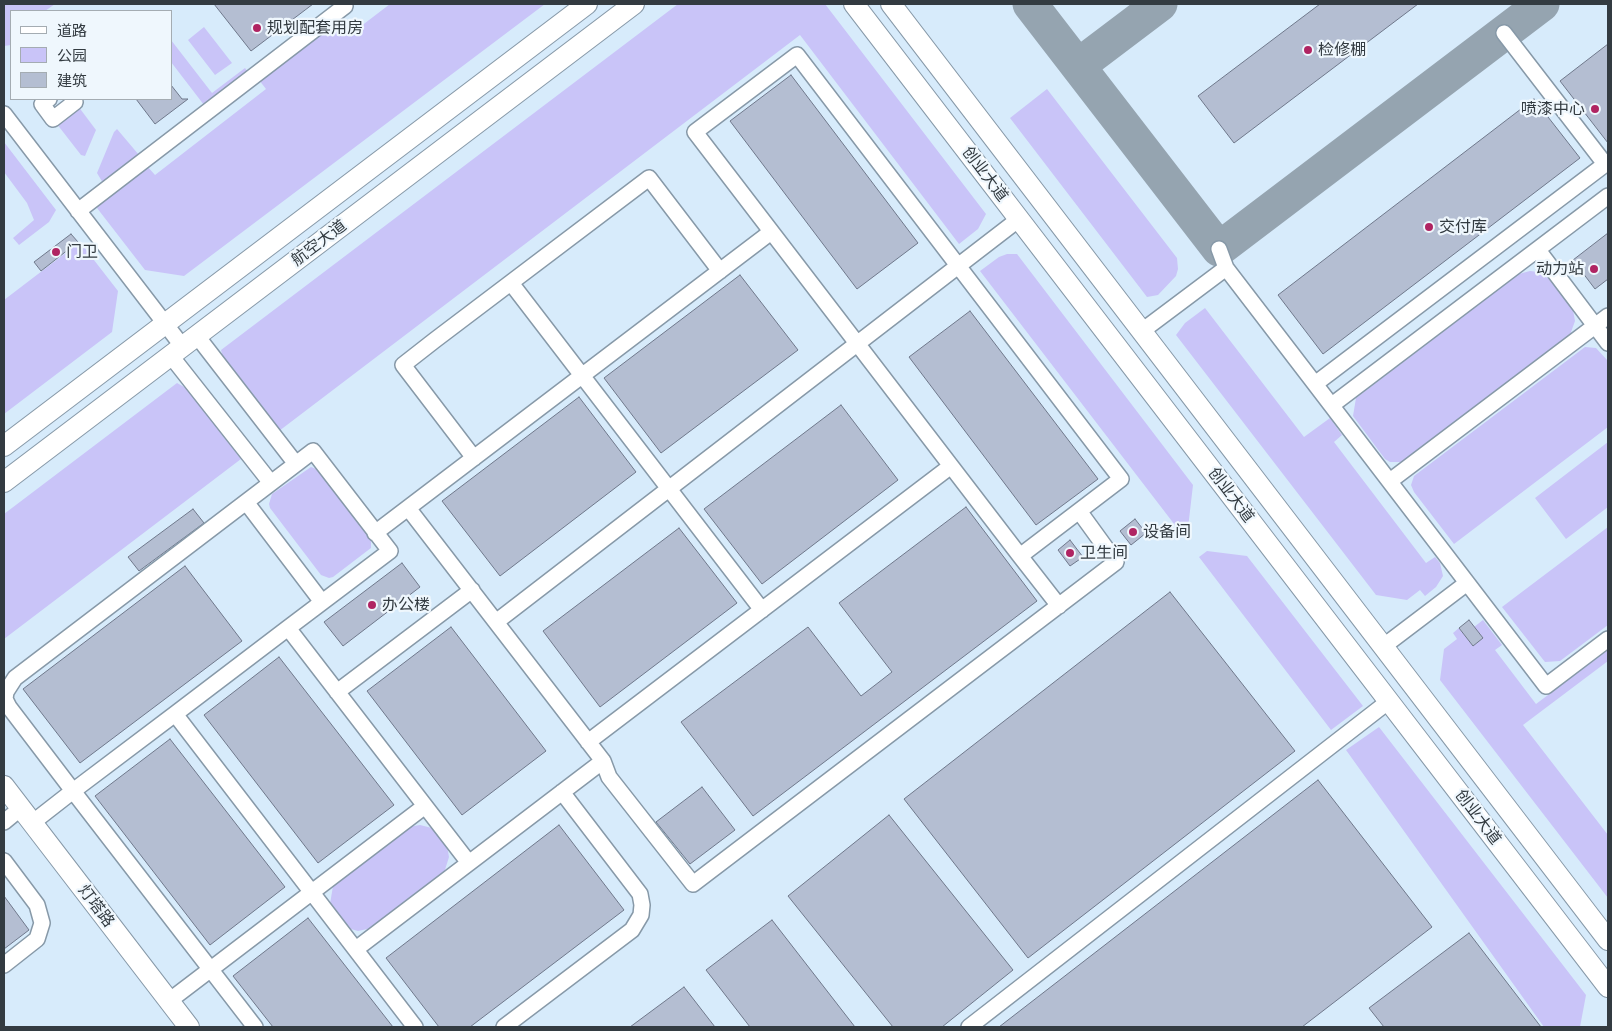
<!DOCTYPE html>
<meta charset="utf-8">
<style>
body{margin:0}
#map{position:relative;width:1612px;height:1031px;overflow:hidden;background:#d7ebfb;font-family:"Crimson Pro","Noto Sans SC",serif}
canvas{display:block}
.frame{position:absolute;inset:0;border:5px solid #333b41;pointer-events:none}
.legend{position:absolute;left:10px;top:10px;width:162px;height:90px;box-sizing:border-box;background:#eff7fd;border:1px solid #a4acb2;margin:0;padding:6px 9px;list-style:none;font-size:15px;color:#333b41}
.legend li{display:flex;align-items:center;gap:10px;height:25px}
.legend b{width:25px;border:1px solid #a4acb2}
</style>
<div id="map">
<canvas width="1612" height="1031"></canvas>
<div class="frame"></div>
<ul class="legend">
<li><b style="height:6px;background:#fff"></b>道路</li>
<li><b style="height:14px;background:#c9c4f8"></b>公园</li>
<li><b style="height:14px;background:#b4bed2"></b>建筑</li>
</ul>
</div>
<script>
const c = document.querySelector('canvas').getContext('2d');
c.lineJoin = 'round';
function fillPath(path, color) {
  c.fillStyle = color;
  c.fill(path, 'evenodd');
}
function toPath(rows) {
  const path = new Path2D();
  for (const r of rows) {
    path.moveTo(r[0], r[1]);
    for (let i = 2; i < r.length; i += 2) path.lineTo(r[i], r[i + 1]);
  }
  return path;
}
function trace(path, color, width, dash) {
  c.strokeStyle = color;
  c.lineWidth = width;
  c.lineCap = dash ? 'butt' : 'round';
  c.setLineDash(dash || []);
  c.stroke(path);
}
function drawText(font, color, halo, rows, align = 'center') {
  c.font = font + ' "Crimson Pro","Noto Sans SC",serif';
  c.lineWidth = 4.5;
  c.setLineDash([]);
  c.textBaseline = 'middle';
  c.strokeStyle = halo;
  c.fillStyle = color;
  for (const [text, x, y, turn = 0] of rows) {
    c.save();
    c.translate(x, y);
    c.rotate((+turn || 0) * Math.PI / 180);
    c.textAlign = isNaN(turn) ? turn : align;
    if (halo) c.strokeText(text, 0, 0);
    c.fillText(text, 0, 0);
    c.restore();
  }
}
fillPath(toPath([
 [4,4,55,4,45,11,11,11,11,45,4,46],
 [390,4,545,4,184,276,145,270,97,208,98,205,147,166,155,175,266,89,259,80,329,26,341,22,356,30],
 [678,4,825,4,986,214,978,229,959,244,800,35,279,431,223,358,221,350],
 [204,27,232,63,215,75,188,40],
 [171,40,212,93,245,68,248,72,204,105,171,62],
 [1047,89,1177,258,1178,269,1176,276,1158,295,1147,297,1010,118],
 [75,102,96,130,85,156,81,155,53,119],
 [117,129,139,155,103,183,97,173,114,132],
 [4,142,56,210,49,222,19,245,13,238,34,220,27,203,4,172],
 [80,242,118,291,112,332,4,414,4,300],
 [1007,254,1017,254,1193,485,1188,528,1181,533,980,271,999,257],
 [1530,271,1538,272,1549,279,1573,310,1575,321,1570,335,1403,462,1390,462,1385,459,1353,416,1356,398,1519,274],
 [1205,308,1304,437,1330,418,1342,435,1334,442,1426,563,1435,557,1440,563,1443,576,1436,587,1425,596,1420,590,1407,600,1376,595,1176,335,1185,323],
 [1585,347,1596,348,1608,361,1608,427,1454,544,1414,492,1411,485,1414,476],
 [177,383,186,388,241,459,4,639,4,514],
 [1608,442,1608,507,1566,539,1535,498],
 [311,467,319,470,371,539,371,548,367,551,333,577,329,578,321,575,270,508,269,504,272,494],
 [1608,527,1608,625,1560,661,1545,662,1502,607],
 [1207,551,1247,556,1363,706,1331,730,1199,557],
 [1483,620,1502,645,1495,650,1536,704,1608,650,1608,661,1523,725,1608,835,1608,898,1440,680,1444,649,1457,639,1453,633,1459,628,1473,646,1483,638,1474,627],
 [1379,727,1586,995,1580,1027,1544,1027,1346,750],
 [420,825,432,828,447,846,449,857,444,873,372,928,358,931,351,929,330,904,333,886,408,827]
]), '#c9c4f8');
trace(toPath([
 [1030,4,1219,249,1542,4],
 [1078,66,1160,4]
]), '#95a4b0', 35);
const building = toPath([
 [214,4,313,4,251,51,214,4],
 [1320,4,1418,4,1234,143,1198,96,1320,4],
 [1608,44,1608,143,1560,81,1608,44],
 [791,75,918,243,857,289,730,121,791,75],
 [171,85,182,99,188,99,155,124,136,99,171,99,171,85],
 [1534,99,1580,158,1323,354,1278,295,1534,99],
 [1608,233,1608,279,1595,289,1573,260,1608,233],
 [71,234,78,242,41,271,34,262,71,234],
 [740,275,798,350,661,453,604,378,740,275],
 [970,311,1098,479,1036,525,909,357,970,311],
 [579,397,636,472,500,576,442,501,579,397],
 [841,405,898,480,762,584,704,509,841,405],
 [966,507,1037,601,753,816,681,722,808,627,861,696,892,672,839,603,966,507],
 [193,509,204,523,139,571,128,557,193,509],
 [1135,519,1146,533,1131,545,1120,531,1135,519],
 [679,528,737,603,600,707,543,631,679,528],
 [1070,540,1083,557,1070,566,1058,550,1070,540],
 [402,563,420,587,343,646,324,622,402,563],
 [185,566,242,641,80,763,23,689,185,566],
 [1170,592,1295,751,1028,958,904,799,1170,592],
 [1469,620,1483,638,1473,646,1459,628,1469,620],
 [451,627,546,751,462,815,367,691,451,627],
 [279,657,394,805,318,863,204,715,279,657],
 [170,739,285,887,210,945,95,796,170,739],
 [1318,780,1432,927,1302,1027,999,1027,1318,780],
 [702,787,735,830,690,864,656,822,702,787],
 [889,815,1013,970,942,1027,893,1027,788,896,889,815],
 [559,825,624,910,470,1027,439,1027,386,958,559,825],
 [4,896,29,930,4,949,4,896],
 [308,918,393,1027,273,1027,233,976,308,918],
 [772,920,855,1027,750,1027,706,970,772,920],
 [1469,933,1541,1027,1384,1027,1369,1008,1469,933],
 [684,987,715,1027,630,1027,684,987]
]);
fillPath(building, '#b4bed2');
trace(building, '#6f788b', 1);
const minor = toPath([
 [1504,33,1605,164],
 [49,99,42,104,53,119,75,102,72,99],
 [4,114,183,347],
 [78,211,345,6],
 [1538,250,1608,343],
 [1226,268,1315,384,1608,162],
 [511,283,762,610],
 [1142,331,1226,268,1219,249],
 [197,336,296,464],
 [171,356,271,483],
 [1315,384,1546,686,1608,639],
 [1332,405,1608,196],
 [474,458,403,365,435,340,649,178,720,271],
 [1390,481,1608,316],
 [246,502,322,602],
 [375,533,771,232],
 [1020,556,1121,479,797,55,695,132,951,466,1020,556,1059,606],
 [496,622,1019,219],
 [288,628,469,863],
 [1384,646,1467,583],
 [337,692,472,590],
 [175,714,415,1027],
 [588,742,951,466],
 [603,761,609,777,693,884,1116,562,1079,511],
 [4,822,21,808],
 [32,823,73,791,175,714,288,628,390,551,313,451,15,678,6,692,5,699,9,707,73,791,255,1027],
 [4,861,37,905,42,923,37,939,4,965],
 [356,949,603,761,408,508],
 [169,1001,425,806],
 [504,1027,632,930,641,915,642,905,640,894,562,792],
 [969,1027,1389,701]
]);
const major = toPath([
 [854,4,1608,987],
 [891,4,1608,940],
 [4,446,587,4],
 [4,482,634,4],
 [4,786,189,1027]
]);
trace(minor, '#8799a8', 18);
trace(major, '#8799a8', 22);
trace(minor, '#fff', 15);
trace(major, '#fff', 20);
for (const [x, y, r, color] of [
 [257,28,5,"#b02462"],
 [1308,50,5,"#b02462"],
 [1595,109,5,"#b02462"],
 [1429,227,5,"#b02462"],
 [56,252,5,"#b02462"],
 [1594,269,5,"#b02462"],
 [1133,532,5,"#b02462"],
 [1070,553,5,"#b02462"],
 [372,605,5,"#b02462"]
]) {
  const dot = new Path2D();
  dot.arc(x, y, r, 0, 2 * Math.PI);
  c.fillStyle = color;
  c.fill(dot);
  trace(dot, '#eff7fd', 2);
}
drawText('16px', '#333b41', '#eff7fd', [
 ["规划配套用房",267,28],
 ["检修棚",1318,50],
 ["喷漆中心",1585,109,"right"],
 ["交付库",1439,227],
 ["门卫",66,252],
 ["动力站",1584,269,"right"],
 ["设备间",1143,532],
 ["卫生间",1080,553],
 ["办公楼",382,605]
], 'left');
drawText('16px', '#333b41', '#eff7fd', [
 ["创业大道",985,174,53],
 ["航空大道",319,243,-37],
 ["创业大道",1231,495,53],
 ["创业大道",1478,817,53],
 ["灯塔路",96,906,53]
]);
</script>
